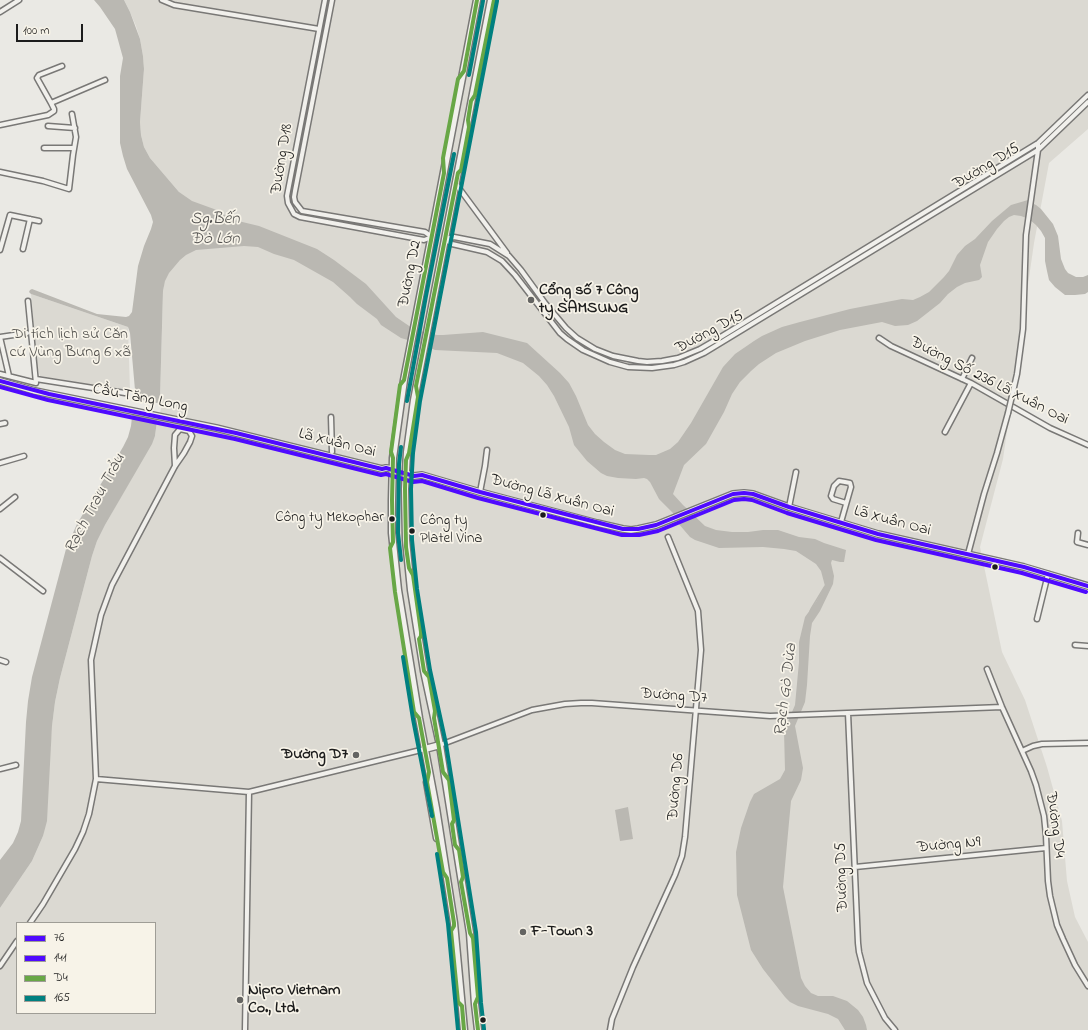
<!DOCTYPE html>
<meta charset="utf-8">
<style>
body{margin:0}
#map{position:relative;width:1088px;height:1030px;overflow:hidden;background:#eae9e4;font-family:"Indie Flower",sans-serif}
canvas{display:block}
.legend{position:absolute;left:16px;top:922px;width:140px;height:92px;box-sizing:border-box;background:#f7f3e8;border:1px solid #9f9d96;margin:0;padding:5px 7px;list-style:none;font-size:12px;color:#1c1c1c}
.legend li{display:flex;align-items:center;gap:8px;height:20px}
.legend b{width:20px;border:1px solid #9f9d96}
.scale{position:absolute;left:16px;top:24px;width:67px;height:18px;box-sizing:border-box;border:2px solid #1c1c1c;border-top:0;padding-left:5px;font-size:12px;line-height:14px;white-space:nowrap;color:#1c1c1c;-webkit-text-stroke:3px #f7f3e8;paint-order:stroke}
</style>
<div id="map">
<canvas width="1088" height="1030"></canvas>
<ul class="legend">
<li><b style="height:5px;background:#4f0aff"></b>76</li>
<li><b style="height:5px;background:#4f0aff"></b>141</li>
<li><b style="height:5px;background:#68a746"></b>D4</li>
<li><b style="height:5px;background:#008080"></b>165</li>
</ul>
<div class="scale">100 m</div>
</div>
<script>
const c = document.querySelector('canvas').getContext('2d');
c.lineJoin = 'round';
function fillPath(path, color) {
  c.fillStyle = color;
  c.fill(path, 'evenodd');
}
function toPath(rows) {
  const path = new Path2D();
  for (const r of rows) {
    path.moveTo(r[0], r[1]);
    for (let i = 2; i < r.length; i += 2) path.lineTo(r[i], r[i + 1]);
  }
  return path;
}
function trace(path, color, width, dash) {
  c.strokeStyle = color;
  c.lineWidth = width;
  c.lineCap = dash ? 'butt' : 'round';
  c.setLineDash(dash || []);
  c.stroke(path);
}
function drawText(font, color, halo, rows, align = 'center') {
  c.font = font + ' "Indie Flower",sans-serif';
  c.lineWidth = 3.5;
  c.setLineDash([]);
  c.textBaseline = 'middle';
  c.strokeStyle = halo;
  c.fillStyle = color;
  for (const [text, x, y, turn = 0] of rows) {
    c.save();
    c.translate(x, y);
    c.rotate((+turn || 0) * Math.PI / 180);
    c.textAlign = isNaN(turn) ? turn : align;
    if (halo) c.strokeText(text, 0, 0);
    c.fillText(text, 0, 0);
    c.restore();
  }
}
fillPath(toPath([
 [124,0,1088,0,1088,129,1049,163,1034,243,1003,459,980,547,1002,652,1025,700,1047,767,1062,821,1067,881,1075,917,1088,942,1088,1030,0,1030,0,908,32,861,43,836,52,726,55,702,60,678,92,556,97,541,105,525,155,436,160,398,163,291,179,192,150,158,144,147,141,135,140,122,144,69,143,56,140,39,136,26,130,12],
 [17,923,155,923,155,1013,17,1013],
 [31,294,128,327,130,391,40,376,37,366]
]), '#dbd9d2');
fillPath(toPath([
 [94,0,124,0,130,12,140,39,143,56,144,69,140,122,141,135,144,147,150,158,179,192,192,201,214,209,234,220,259,226,317,249,334,260,366,284,396,317,415,330,437,335,443,335,483,332,527,343,560,373,569,383,576,396,588,425,595,434,604,442,615,450,625,454,649,455,656,455,670,449,678,442,691,423,723,367,735,354,754,341,762,336,782,327,800,322,850,309,902,299,913,300,920,297,929,292,944,277,949,271,957,255,965,246,975,239,992,221,1011,205,1028,200,1030,202,1036,205,1041,209,1053,224,1058,236,1061,259,1065,269,1068,273,1076,277,1083,277,1088,275,1088,292,1085,294,1075,295,1065,295,1055,287,1049,280,1047,271,1045,261,1045,238,1041,231,1036,225,1029,219,1021,216,1014,215,1009,217,1004,221,997,229,988,242,980,265,982,277,979,280,965,283,957,287,948,294,940,303,917,321,908,325,895,326,882,322,840,330,805,341,776,353,759,364,751,371,740,382,732,394,724,412,706,444,684,465,673,494,683,505,705,526,716,530,732,532,748,532,763,530,778,530,799,537,815,539,824,543,846,550,844,562,840,562,832,560,831,563,834,576,833,584,820,611,812,623,810,636,807,685,805,702,795,726,803,768,801,780,791,801,783,887,801,978,805,986,811,993,818,996,833,996,847,1001,858,1010,863,1017,866,1025,867,1030,845,1030,838,1019,828,1014,798,1006,790,1002,785,997,763,969,751,950,737,895,736,852,741,828,750,802,754,794,780,779,785,770,784,731,795,705,799,662,799,642,805,617,816,602,825,586,821,571,816,564,796,551,784,549,763,547,719,548,695,540,690,537,678,523,673,513,659,499,650,482,647,479,644,478,636,479,618,478,607,476,601,473,587,461,574,445,569,427,554,396,547,385,539,376,523,363,497,353,435,350,421,344,401,338,381,325,377,319,357,304,350,297,333,282,294,260,274,254,258,247,244,246,196,250,186,255,180,260,169,273,165,281,163,291,160,398,155,436,152,444,105,525,97,541,92,556,60,678,55,702,52,726,47,821,43,836,32,861,0,908,0,860,13,843,18,832,21,821,26,722,28,701,32,677,66,549,77,524,123,447,128,437,131,426,135,390,130,333,128,327,31,294,29,292,30,290,32,289,97,314,126,317,129,316,132,312,138,266,144,246,151,229,153,222,151,215,127,169,123,156,120,143,120,76,123,58,115,29,100,7],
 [628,807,633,839,620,841,615,810]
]), '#bab8b2');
fillPath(toPath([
 [132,398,162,404,160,413,131,408]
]), '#eae9e4');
trace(toPath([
 [810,611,811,609,825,586]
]), '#bab8b2', 1.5);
const street = toPath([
 [162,0,174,5,319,29],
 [325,0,287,196,288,203,294,214,300,217,424,240,432,237],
 [332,0,295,191,294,197,295,202,302,211,425,232,432,237],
 [0,12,19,0],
 [51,103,37,78,39,75,62,66],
 [0,125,48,115,54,111,54,109,51,103,105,80],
 [48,126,75,128],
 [44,148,74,148],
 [0,172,43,181,69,189,73,155,76,137,72,114],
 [456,184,507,253],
 [445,239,454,237,490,244,509,256,521,270,545,303,566,328,577,338,595,349,613,356,638,361,647,362,662,361,678,358,700,349,719,338,1038,143,1088,95],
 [445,239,452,244,487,252,502,261,515,275,560,333,567,339,583,350,610,362,628,367,652,368,674,365,684,362,704,353,1038,150,1088,102],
 [23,249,30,219],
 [0,250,10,215,39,221],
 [879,338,891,346,971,383,1050,428,1088,445],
 [0,374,36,383,28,301],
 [9,376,0,337,27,333],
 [36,379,125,393],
 [962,379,972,358],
 [1012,396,1017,374,1023,329,1026,235,1038,150,1038,143],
 [331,417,332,452],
 [0,424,5,423],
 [945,432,971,383],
 [0,463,24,456],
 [480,492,485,466,487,450],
 [789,507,796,472],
 [0,509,15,497],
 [841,522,851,487,850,483,845,482,839,481,834,486,831,496,833,499,846,503],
 [1078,533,1077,542,1088,545],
 [968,554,984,494,997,453,1008,413],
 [0,558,43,591],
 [1037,619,1048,574],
 [1075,645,1088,646],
 [0,660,6,662],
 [987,669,1002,707,1031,771,1036,785,1044,816,1046,836,1048,881,1050,896,1057,925,1063,939,1075,965,1088,986],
 [848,713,858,943,859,952,867,983,885,1018,895,1030],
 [440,745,532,710,565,704,581,703,592,703,770,716,1002,707],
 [1022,751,1033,746,1042,744,1088,743],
 [0,769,16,765],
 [96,779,249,792,425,749],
 [855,867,1046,848],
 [30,923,43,904,75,849,83,832,89,814,96,779,91,660,101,615,112,585,175,466,184,453,190,442,192,436,189,431,180,429,175,435,174,448,175,466],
 [0,966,17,941],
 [245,1030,249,792],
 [610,1030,612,1019,633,967,675,875,682,856,685,837,701,650,698,611,668,537]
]);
const secondary = toPath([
 [0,381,35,391,216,428,382,469,386,468,393,469],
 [406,473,414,476,422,475,480,492,597,523,623,529,631,530,638,529,656,525,733,494,744,493,753,494,789,507,878,534,1024,567,1088,586]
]);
const primary = toPath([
 [425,749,440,745],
 [427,782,437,838],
 [464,1030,454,923,436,808,419,718,398,590,392,533,392,500,393,458,404,380,477,0],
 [478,1030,475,1004,470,933,440,745,424,671,411,590,406,540,405,489,407,452,414,400,491,0]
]);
trace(street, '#797876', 7);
trace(secondary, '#797876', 8);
trace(primary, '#797876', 9);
trace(street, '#f1f0ec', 4);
trace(secondary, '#f1f0ec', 5.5);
trace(primary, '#f1f0ec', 6);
const streetBridge = toPath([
 [1008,413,1012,396]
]);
trace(streetBridge, '#797876', 7, []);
trace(streetBridge, '#f1f0ec', 4);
trace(toPath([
 [0,381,49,394,236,433,382,469,386,468,414,476,422,475,480,492,623,529,638,529,656,525,733,494,744,493,753,494,789,507,878,534,1024,567,1088,586]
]), '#4f0aff', 4);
trace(toPath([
 [0,387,48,400,235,439,381,475,386,474,413,482,422,481,478,498,622,535,639,535,658,531,734,500,744,499,752,500,787,513,876,540,1022,573,1086,592]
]), '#4f0aff', 4);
trace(toPath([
 [464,1030,462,1006,458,1002,451,931,454,926,454,923,447,878,443,872,427,782,429,772,419,718,414,712,395,592,390,548,393,542,392,500,393,458,391,452,400,385,404,380,444,173,443,158,458,79,464,71,477,0],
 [478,1030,475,1004,478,997,473,938,470,933,461,882,463,877,459,850,455,845,452,824,454,820,449,780,443,772,434,718,435,711,429,677,424,671,419,639,421,636,421,632,413,575,409,568,406,547,405,489,406,460,409,453,418,397,416,386,458,173,461,170,469,127,468,120,471,101,475,95,494,0]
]), '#68a746', 4);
trace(toPath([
 [469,75,483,1],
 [407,401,426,296,454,154],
 [401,447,399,464,398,533,401,560],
 [403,657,413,719,432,816],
 [437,854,448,924,458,1030],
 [484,1029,481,1003,476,932,446,744,430,670,417,589,412,540,411,489,413,453,420,401,497,1]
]), '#008080', 4);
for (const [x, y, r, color] of [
 [531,300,4,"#646462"],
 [543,515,3.5,"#1c1c1c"],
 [392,519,3.5,"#1c1c1c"],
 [412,531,3.5,"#1c1c1c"],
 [995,567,3.5,"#1c1c1c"],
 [356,755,4,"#646462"],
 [523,932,4,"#646462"],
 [240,1000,4,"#646462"],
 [483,1020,3.5,"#1c1c1c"]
]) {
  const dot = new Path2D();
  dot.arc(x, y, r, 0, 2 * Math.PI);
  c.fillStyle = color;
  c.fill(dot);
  trace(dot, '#f7f3e8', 1.5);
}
drawText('15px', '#1c1c1c', '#f7f3e8', [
 ["Công ty Mekophar",384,519],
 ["Công ty",420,522,"left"],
 ["Platel Vina",420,540,"left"]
], 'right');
drawText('16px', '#1c1c1c', '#f7f3e8', [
 ["Đường D18",283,159,-81],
 ["Đường D15",987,167,-31],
 ["Đường D2",411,274,-79],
 ["Đường D15",710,333,-28],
 ["Đường Số 236 Lã Xuân Oai",989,382,27],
 ["Cầu Tăng Long",140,399,11],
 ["Lã Xuân Oai",337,444,14],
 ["Đường Lã Xuân Oai",552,497,15],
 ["Lã Xuân Oai",892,522,15],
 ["Đường D7",674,697,4],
 ["Đường D6",677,787,-85],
 ["Đường D4",1054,825,82],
 ["Đường N9",949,846,-5],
 ["Đường D5",843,877,-92]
]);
drawText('bold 16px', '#1c1c1c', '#f7f3e8', [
 ["Cổng số 7 Công",539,291],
 ["ty SAMSUNG",539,309],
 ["Đường D7",348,755,"right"],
 ["F-Town 3",531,932],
 ["Nipro Vietnam",248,991],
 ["Co., Ltd.",248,1009]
], 'left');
drawText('16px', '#52514e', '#f7f3e8', [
 ["Di tích lịch sử Căn",70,335],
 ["cứ Vùng Bưng 6 xã",70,353]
]);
drawText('italic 17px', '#535250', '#f7f3e8', [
 ["Sg.Bến",215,220],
 ["Đò Lớn",215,240],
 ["Rạch Trau Trảu",96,504,-62],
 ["Rạch Gò Dừa",787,690,-83]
]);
</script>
